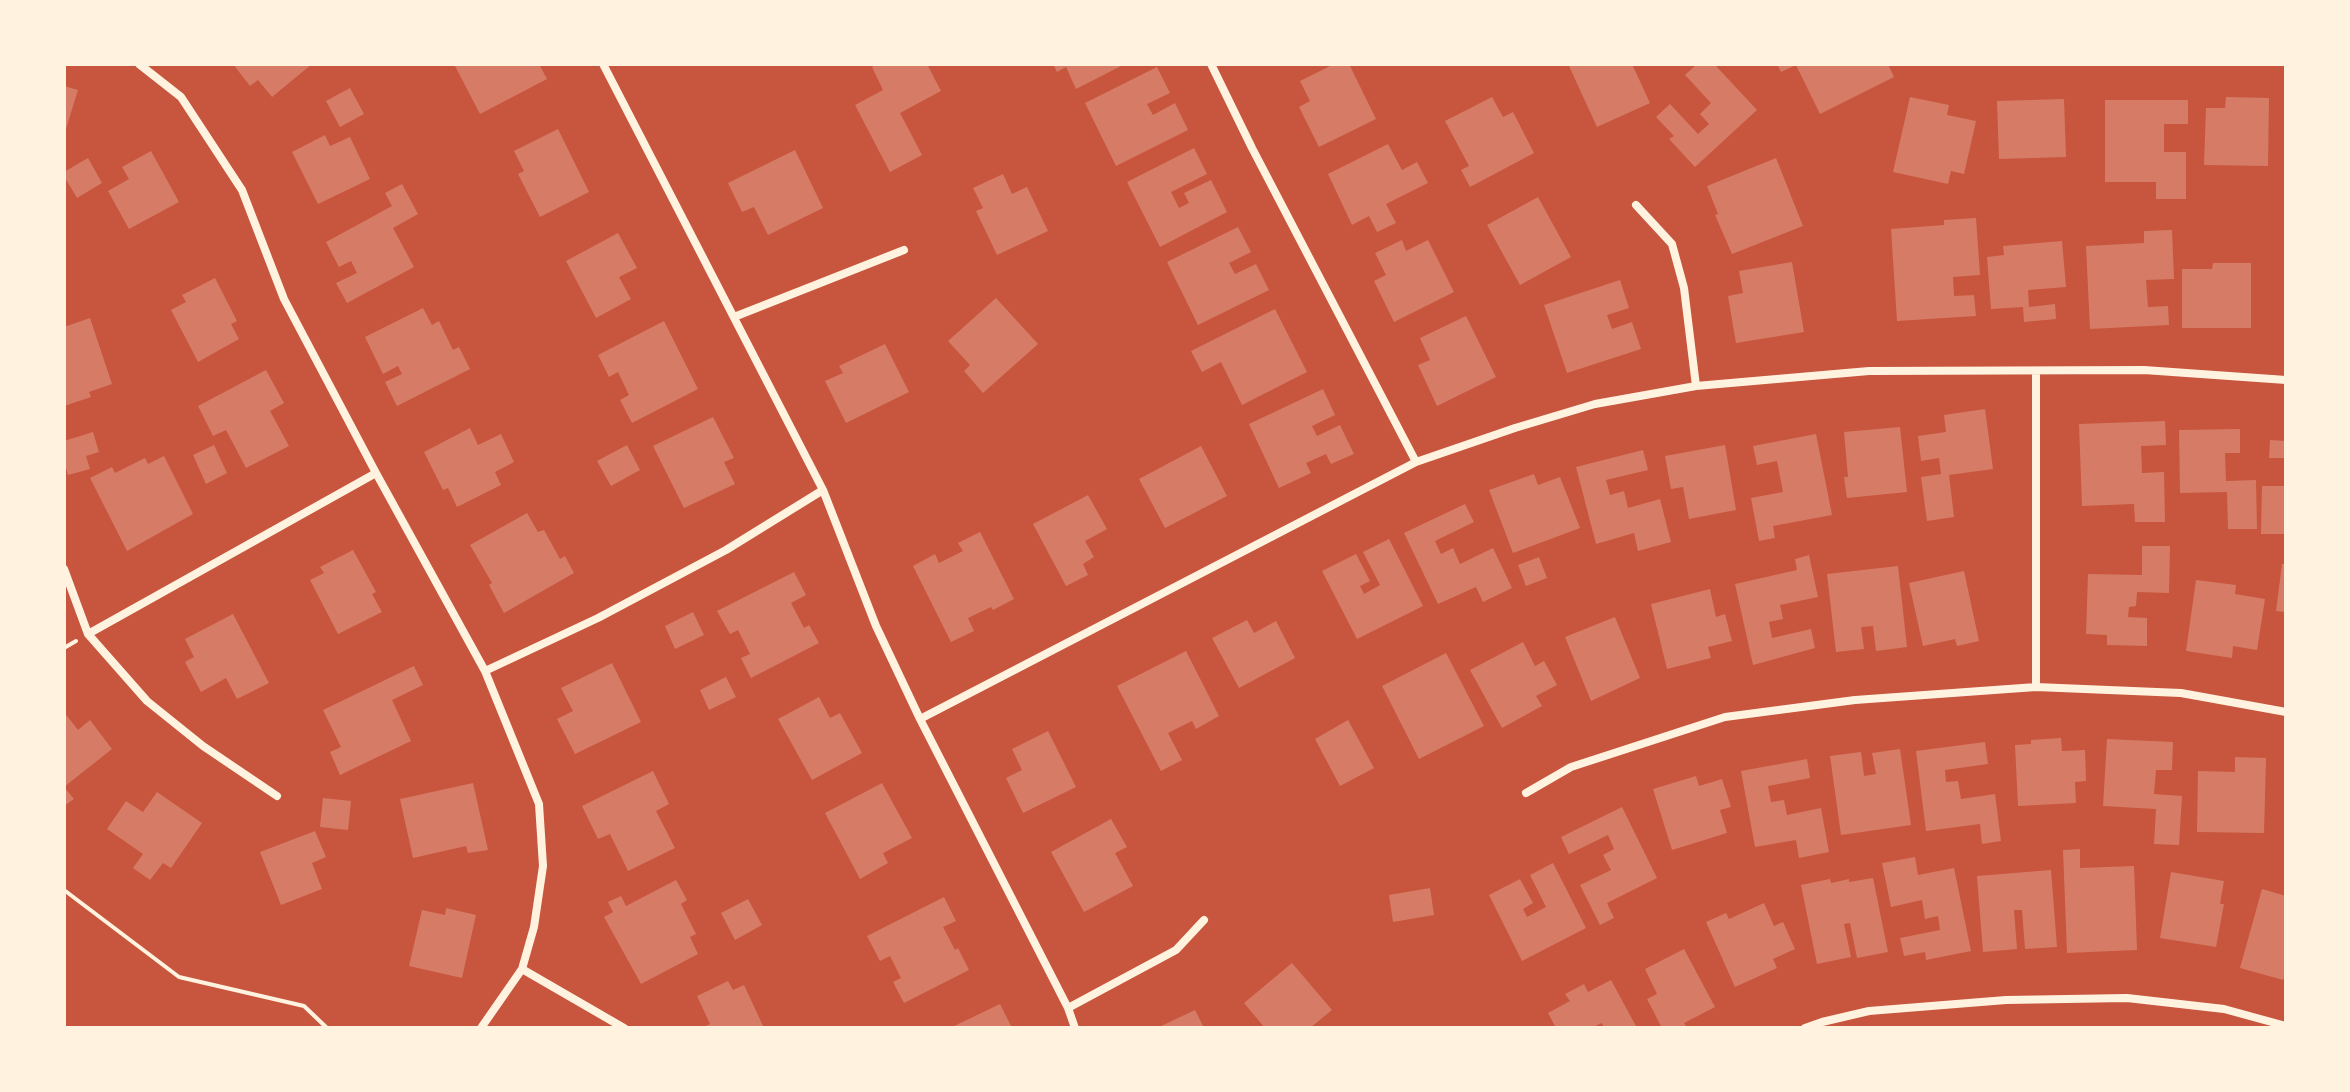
<!DOCTYPE html>
<style>
body{margin:0}
#map{position:relative;width:2350px;height:1092px;overflow:hidden;background:#c8553d;font-family:"Public Sans",sans-serif}
canvas{display:block}
.frame{position:absolute;inset:0;border:66px solid #fff3e0;pointer-events:none}
</style>
<div id="map">
<canvas width="2350" height="1092"></canvas>
<div class="frame"></div>
</div>
<script>
const c = document.querySelector('canvas').getContext('2d');
c.lineJoin = 'round';
function fillPath(path, color) {
  c.fillStyle = color;
  c.fill(path, 'evenodd');
}
function toPath(rows) {
  const path = new Path2D();
  for (const r of rows) {
    path.moveTo(r[0], r[1]);
    for (let i = 2; i < r.length; i += 2) path.lineTo(r[i], r[i + 1]);
  }
  return path;
}
function trace(path, color, width, dash) {
  c.strokeStyle = color;
  c.lineWidth = width;
  c.lineCap = dash ? 'butt' : 'round';
  c.setLineDash(dash || []);
  c.stroke(path);
}
fillPath(toPath([
 [233,64,312,64,272,97,258,80,250,86],
 [454,64,522,64,523,66,528,64,539,64,547,79,480,114],
 [878,64,927,64,941,91,900,113,922,155,890,172,855,105,883,90,872,67],
 [1053,64,1125,64,1076,89,1066,67,1057,72],
 [1334,64,1349,64,1376,119,1319,147,1299,107,1310,101,1300,81],
 [1573,64,1632,64,1650,103,1597,127,1569,66],
 [1697,64,1718,64,1716,66,1757,110,1695,167,1669,139,1674,136,1656,117,1670,104,1698,134,1709,124,1700,114,1711,103,1685,75],
 [1777,64,1888,64,1894,77,1820,114,1796,65,1781,72],
 [1157,67,1170,93,1147,104,1153,115,1175,103,1188,130,1116,166,1085,103],
 [64,86,78,90,65,132,64,132],
 [350,88,364,114,340,127,326,101],
 [1492,97,1503,117,1513,112,1534,153,1470,187,1461,170,1469,166,1445,121],
 [1910,97,1949,105,1947,115,1976,121,1964,174,1951,171,1948,184,1893,172],
 [2226,97,2269,98,2268,166,2204,165,2206,108,2225,108],
 [2064,99,2066,157,1999,159,1997,101],
 [2105,100,2188,100,2188,124,2164,124,2164,152,2186,152,2186,199,2156,199,2156,182,2105,182],
 [558,129,589,192,540,217,518,174,524,171,514,151],
 [325,135,330,146,350,137,370,179,318,204,292,152],
 [1388,144,1402,170,1417,162,1428,183,1386,204,1396,223,1377,232,1369,216,1352,225,1328,174],
 [1194,148,1207,174,1171,192,1179,208,1189,203,1184,193,1211,180,1227,212,1160,247,1127,182],
 [795,150,823,208,768,235,754,207,742,212,728,183],
 [151,151,179,202,129,229,108,191,129,179,122,167],
 [88,158,102,183,77,198,64,176,64,172],
 [1776,158,1803,226,1732,254,1715,215,1718,214,1707,186],
 [1003,174,1012,194,1027,187,1048,231,997,255,976,211,983,208,973,188],
 [402,184,418,214,393,228,414,267,347,303,336,283,357,273,351,261,339,267,326,242,392,206,385,193],
 [1538,197,1571,257,1520,285,1487,225],
 [1976,218,1980,275,1953,277,1954,296,1974,295,1976,316,1897,321,1891,229,1944,225,1944,220],
 [1238,227,1251,252,1229,263,1235,274,1256,264,1269,290,1198,325,1167,262],
 [2172,230,2174,279,2146,280,2148,307,2168,306,2169,325,2090,329,2086,246,2144,243,2144,231],
 [618,233,637,268,619,277,631,299,596,318,566,261],
 [1402,240,1406,251,1428,240,1454,292,1394,322,1374,281,1386,275,1375,253],
 [2062,241,2066,287,2028,290,2029,307,2055,304,2056,319,2024,322,2023,307,1991,309,1987,257,2004,255,2003,246],
 [1792,262,1804,332,1736,343,1728,296,1743,293,1739,271],
 [2213,263,2251,263,2251,328,2182,328,2182,269,2212,269],
 [215,278,237,321,231,324,239,339,198,362,171,310,186,302,182,295],
 [1620,280,1629,308,1607,315,1612,329,1632,322,1641,349,1567,373,1544,305],
 [996,298,1038,344,983,393,964,371,970,365,948,341],
 [423,308,432,325,439,321,453,350,459,347,470,369,397,406,385,382,402,374,398,366,383,374,365,337],
 [1275,309,1307,372,1242,405,1221,362,1202,372,1191,351],
 [1466,316,1496,377,1437,406,1418,365,1430,360,1420,338],
 [90,318,112,384,89,392,91,397,64,406,64,327],
 [664,321,698,389,632,423,620,400,629,395,618,372,609,377,598,355],
 [885,344,909,392,846,423,825,381,843,373,839,366],
 [266,370,284,403,270,411,289,446,246,468,226,430,213,436,198,406],
 [1323,389,1335,415,1312,426,1317,436,1340,425,1354,454,1331,464,1326,454,1306,463,1311,473,1279,488,1249,424],
 [1985,409,1993,469,1949,475,1954,517,1927,521,1921,477,1941,474,1939,458,1921,461,1918,436,1946,432,1944,415],
 [713,417,734,458,724,462,735,484,684,508,653,446],
 [2165,421,2166,445,2141,446,2142,473,2164,472,2165,522,2135,522,2134,504,2082,506,2079,424],
 [1900,427,1907,492,1847,498,1844,477,1848,477,1844,432],
 [470,428,478,445,501,434,514,462,495,472,501,485,457,507,448,488,443,490,424,452],
 [2240,429,2240,453,2225,453,2226,481,2256,480,2257,529,2228,529,2227,492,2180,493,2179,430],
 [93,432,99,452,86,456,90,469,68,475,64,460,64,441],
 [1816,434,1832,515,1773,526,1775,538,1759,541,1751,498,1783,492,1777,461,1757,465,1753,446],
 [2270,440,2286,441,2286,458,2269,458],
 [214,445,227,473,206,484,193,455],
 [627,445,640,470,611,486,597,461],
 [1725,445,1736,510,1689,519,1683,487,1671,489,1665,456],
 [1201,446,1227,496,1165,528,1139,479],
 [1643,450,1648,470,1606,480,1610,495,1624,491,1628,508,1660,499,1671,542,1638,551,1634,533,1596,544,1576,467],
 [164,456,193,514,127,551,90,478,112,467,115,473,145,458,148,464],
 [1534,474,1538,485,1560,477,1580,528,1513,553,1489,490],
 [2262,486,2286,486,2286,534,2261,534],
 [1088,495,1107,529,1085,541,1094,557,1083,564,1088,575,1066,586,1033,524],
 [1465,504,1474,522,1435,541,1441,554,1453,548,1460,564,1493,548,1512,588,1483,602,1476,587,1438,604,1404,533],
 [527,513,538,532,544,530,560,559,565,556,574,573,504,613,489,585,492,583,470,545],
 [980,532,1014,599,993,610,991,607,968,618,974,631,951,642,913,566,935,554,939,563,963,551,958,543],
 [1389,539,1423,606,1357,639,1322,571,1356,554,1370,581,1360,586,1364,594,1380,585,1363,552],
 [2142,546,2170,546,2169,593,2137,592,2136,606,2129,607,2128,617,2147,618,2147,646,2107,645,2107,635,2086,634,2088,574,2142,575],
 [353,550,376,592,372,594,382,612,338,634,310,580,324,573,320,567],
 [1809,555,1818,597,1780,605,1783,619,1769,622,1772,638,1811,629,1815,648,1753,665,1735,584,1797,570,1795,559],
 [1539,557,1547,578,1526,586,1518,565],
 [2282,564,2286,564,2286,612,2276,611],
 [1898,566,1907,647,1876,651,1873,626,1861,627,1864,649,1836,652,1827,574],
 [1964,571,1979,641,1957,646,1955,639,1923,646,1909,583],
 [794,572,806,595,791,603,804,628,809,625,819,643,751,678,741,658,750,654,738,630,730,634,717,611],
 [2196,580,2236,585,2235,594,2265,599,2257,650,2233,646,2232,658,2186,651],
 [1710,589,1716,617,1725,614,1732,641,1708,647,1711,658,1667,669,1651,604],
 [693,612,704,635,675,649,665,626],
 [233,614,269,683,237,699,226,678,201,692,185,662,194,657,185,639],
 [1615,617,1640,678,1591,701,1565,637],
 [1247,620,1254,633,1276,621,1295,658,1239,688,1212,638],
 [1523,642,1535,666,1544,661,1557,685,1536,696,1542,706,1502,728,1470,670],
 [1186,651,1219,716,1196,729,1192,721,1168,733,1182,760,1161,771,1117,686],
 [1446,653,1484,726,1419,759,1382,686],
 [612,663,641,722,575,754,557,719,573,711,561,688],
 [414,666,423,685,392,700,411,741,340,775,330,752,341,747,323,710],
 [726,677,736,697,709,710,700,690],
 [819,697,830,718,840,713,862,753,812,780,778,719],
 [64,712,78,730,90,720,112,749,64,787,74,799,64,806],
 [1348,720,1374,768,1340,786,1315,739],
 [1048,731,1076,787,1023,813,1006,778,1022,770,1012,749],
 [2061,738,2062,751,2085,750,2086,781,2075,782,2076,803,2018,806,2015,745,2031,744,2031,740],
 [2107,739,2173,742,2172,770,2156,770,2154,794,2182,796,2179,845,2154,844,2156,809,2103,806],
 [1985,742,1988,764,1945,770,1946,782,1958,781,1961,799,1995,794,2001,841,1982,844,1980,824,1926,831,1916,751],
 [1900,749,1911,825,1841,835,1830,756,1861,752,1864,776,1876,774,1872,753],
 [2235,757,2266,758,2264,833,2197,832,2198,771,2235,772],
 [1807,759,1810,778,1768,786,1771,802,1784,800,1787,815,1821,808,1829,852,1799,858,1796,840,1755,847,1741,771],
 [653,771,669,804,656,811,675,848,628,871,610,834,598,839,582,806],
 [1696,776,1699,786,1722,779,1731,807,1720,810,1727,833,1672,850,1653,789],
 [473,783,488,850,468,853,466,846,413,858,400,799],
 [882,783,912,838,883,853,888,863,860,879,825,813],
 [157,792,202,823,171,868,163,863,150,880,133,868,143,854,107,829,126,801,143,812],
 [323,798,351,801,348,830,320,827],
 [1622,807,1657,878,1607,903,1614,918,1600,925,1580,885,1611,870,1603,855,1614,849,1608,835,1569,854,1561,837],
 [1111,819,1127,847,1115,853,1133,886,1084,912,1051,852],
 [315,831,326,857,312,863,322,889,281,905,260,852],
 [2080,849,2080,868,2134,866,2137,950,2067,953,2063,850],
 [1915,857,1918,875,1954,868,1971,951,1926,960,1925,952,1904,956,1900,938,1940,930,1938,916,1925,919,1922,900,1891,907,1882,863],
 [1553,863,1586,928,1522,961,1489,895,1520,879,1533,903,1523,909,1527,917,1546,907,1530,875],
 [2051,870,2057,947,2025,949,2022,910,2014,910,2017,949,1983,952,1977,876],
 [2171,872,2224,881,2220,904,2224,904,2216,947,2160,938],
 [1873,878,1888,952,1857,958,1850,923,1844,924,1851,957,1817,964,1801,885,1830,879,1831,883,1849,879,1849,882],
 [676,880,687,900,681,904,696,934,690,937,698,954,641,984,604,917,613,912,608,902,621,896,626,906],
 [1430,888,1434,915,1393,922,1389,895],
 [2262,889,2286,896,2286,971,2283,980,2240,968],
 [944,897,956,921,943,927,955,950,958,948,969,970,904,1003,893,982,901,978,890,956,880,961,867,936],
 [748,899,762,925,735,940,721,913],
 [1764,903,1774,926,1783,922,1795,949,1773,959,1777,968,1735,987,1706,922,1726,913,1729,919],
 [446,908,476,915,462,978,409,966,422,910,445,915],
 [1684,949,1715,1007,1684,1023,1686,1026,1681,1028,1662,1028,1647,999,1657,994,1645,969],
 [1292,963,1332,1010,1310,1028,1265,1028,1244,1003],
 [1611,980,1637,1028,1604,1028,1602,1023,1591,1028,1556,1028,1548,1013,1570,1001,1565,994,1584,984,1588,992],
 [728,981,733,990,744,985,764,1028,702,1028,710,1024,697,996],
 [1000,1004,1011,1026,1006,1028,950,1028],
 [1195,1010,1204,1028,1157,1028]
]), '#d67c66');
trace(toPath([
 [64,648,76,641],
 [64,890,179,977,304,1006,327,1028]
]), '#fff3e0', 4);
trace(toPath([
 [139,64,181,97,242,190,284,299,376,473,485,671,539,804,543,866,534,927,522,969,481,1028],
 [603,64,823,490,876,626,920,719,1068,1008,1075,1028],
 [1211,64,1252,148,1416,462],
 [1636,205,1672,244,1684,288,1696,386],
 [734,317,904,250],
 [64,569,88,634,147,701,203,746,277,796],
 [88,634,376,473],
 [485,671,598,618,726,550,823,490],
 [2036,687,2036,372],
 [920,719,1416,462,1515,428,1595,404,1696,386,1869,371,2144,370,2286,380],
 [1526,793,1571,767,1725,717,1855,700,2036,687,2181,693,2286,712],
 [522,969,624,1028],
 [1068,1008,1176,950,1204,920],
 [1805,1028,1822,1022,1869,1011,2006,1000,2127,998,2224,1009,2286,1026]
]), '#fff3e0', 8);
</script>
